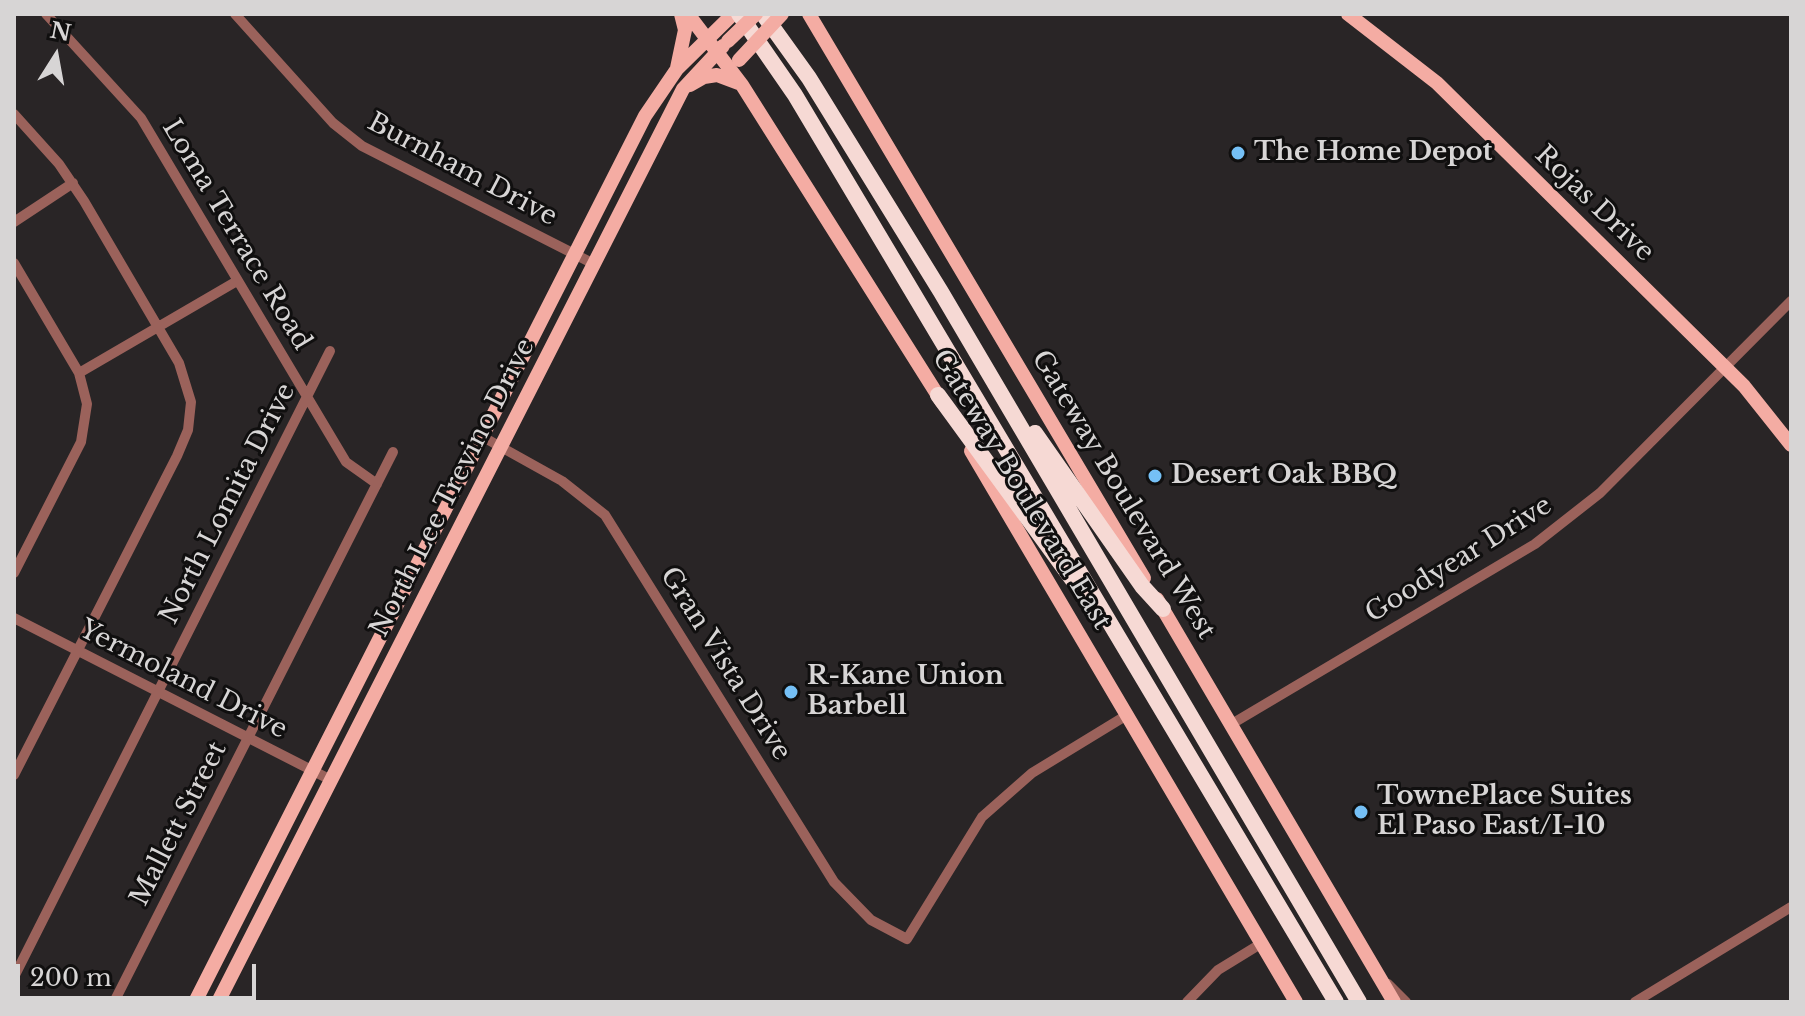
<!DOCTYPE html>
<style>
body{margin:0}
#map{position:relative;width:1805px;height:1016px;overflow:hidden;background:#292526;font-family:"Libre Baskerville",serif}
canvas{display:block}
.frame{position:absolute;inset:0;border:16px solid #d7d5d5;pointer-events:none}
.north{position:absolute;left:16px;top:16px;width:80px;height:80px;-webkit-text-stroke:6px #100f0f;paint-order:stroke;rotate:11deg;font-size:22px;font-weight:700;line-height:32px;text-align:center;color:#d7d5d5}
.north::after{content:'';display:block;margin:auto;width:28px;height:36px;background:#d7d5d5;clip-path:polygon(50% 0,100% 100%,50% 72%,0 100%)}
.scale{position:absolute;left:16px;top:964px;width:240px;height:36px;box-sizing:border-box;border:4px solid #d7d5d5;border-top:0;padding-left:10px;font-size:24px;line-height:28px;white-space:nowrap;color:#d7d5d5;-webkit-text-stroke:6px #100f0f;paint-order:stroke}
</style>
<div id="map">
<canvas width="1805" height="1016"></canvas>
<div class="frame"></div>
<div class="north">N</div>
<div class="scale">200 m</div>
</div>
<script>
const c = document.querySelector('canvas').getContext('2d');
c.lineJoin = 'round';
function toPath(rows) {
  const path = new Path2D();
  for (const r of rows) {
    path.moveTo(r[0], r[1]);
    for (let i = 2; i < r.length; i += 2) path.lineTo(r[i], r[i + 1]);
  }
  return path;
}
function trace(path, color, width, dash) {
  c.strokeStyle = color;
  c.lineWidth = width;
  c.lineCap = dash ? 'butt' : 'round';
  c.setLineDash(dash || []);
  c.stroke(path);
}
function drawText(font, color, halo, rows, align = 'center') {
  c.font = font + ' "Libre Baskerville",serif';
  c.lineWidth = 6;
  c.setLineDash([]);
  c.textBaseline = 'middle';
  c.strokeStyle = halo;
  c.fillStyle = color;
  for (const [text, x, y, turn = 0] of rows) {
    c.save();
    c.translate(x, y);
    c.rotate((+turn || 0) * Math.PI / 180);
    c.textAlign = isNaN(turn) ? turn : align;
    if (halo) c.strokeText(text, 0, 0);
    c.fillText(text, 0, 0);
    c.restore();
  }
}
trace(toPath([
 [46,14,141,118,346,462,377,484],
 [235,14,333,123,362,146,594,264],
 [14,114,59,164,84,201,179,363,191,402,188,430,177,456,14,775],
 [14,222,73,183],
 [14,263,79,373,87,404,81,442,14,573],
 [79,373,237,281],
 [483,437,562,481,605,515,834,882,871,920,907,939,982,817,1032,773,1127,715],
 [14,618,331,780],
 [1230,725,1535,544,1600,493,1791,301],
 [14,977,330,351],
 [1388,984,1406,1002],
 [114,1002,393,452],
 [1187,1002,1218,970,1262,943],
 [1635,1002,1791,907]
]), '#9b625b', 10);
trace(toPath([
 [688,14,742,85,942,402],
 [809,14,1144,578],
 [1348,14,1437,83,1744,386,1791,445],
 [677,68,685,30,681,14],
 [690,85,704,77,717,75,741,84],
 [971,451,1296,1002],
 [1157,599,1394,1002],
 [195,1002,645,116,677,69,733,14],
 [218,1002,683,89,723,46]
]), '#f4aca3', 14);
trace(toPath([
 [739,14,795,95,1336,1002],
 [763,14,809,78,941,292,1359,1002],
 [938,395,1083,594],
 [1035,433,1142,586,1163,609]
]), '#f6d9d4', 16);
trace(toPath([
 [728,41,756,14],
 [739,60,782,14]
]), '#f4aca3', 14);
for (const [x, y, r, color] of [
 [1238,153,8,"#75c0f6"],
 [1155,476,8,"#75c0f6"],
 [791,692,8,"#75c0f6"],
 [1361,812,8,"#75c0f6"]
]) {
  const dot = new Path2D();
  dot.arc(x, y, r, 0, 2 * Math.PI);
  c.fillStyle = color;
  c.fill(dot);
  trace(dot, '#100f0f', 3);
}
drawText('bold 26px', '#d7d5d5', '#100f0f', [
 ["The Home Depot",1254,153],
 ["Desert Oak BBQ",1171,476],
 ["R-Kane Union",807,677],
 ["Barbell",807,707],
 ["TownePlace Suites",1377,797],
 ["El Paso East/I-10",1377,827]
], 'left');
drawText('26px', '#d7d5d5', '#100f0f', [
 ["Burnham Drive",462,170,28],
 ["Rojas Drive",1594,204,44],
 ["Loma Terrace Road",236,235,59],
 ["North Lee Trevino Drive",453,488,-63],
 ["Gateway Boulevard East",1021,490,59],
 ["Gateway Boulevard West",1123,495,59],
 ["North Lomita Drive",228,504,-63],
 ["Goodyear Drive",1459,560,-32],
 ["Gran Vista Drive",725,664,58],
 ["Yermoland Drive",183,680,27],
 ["Mallett Street",179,824,-63]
]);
</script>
